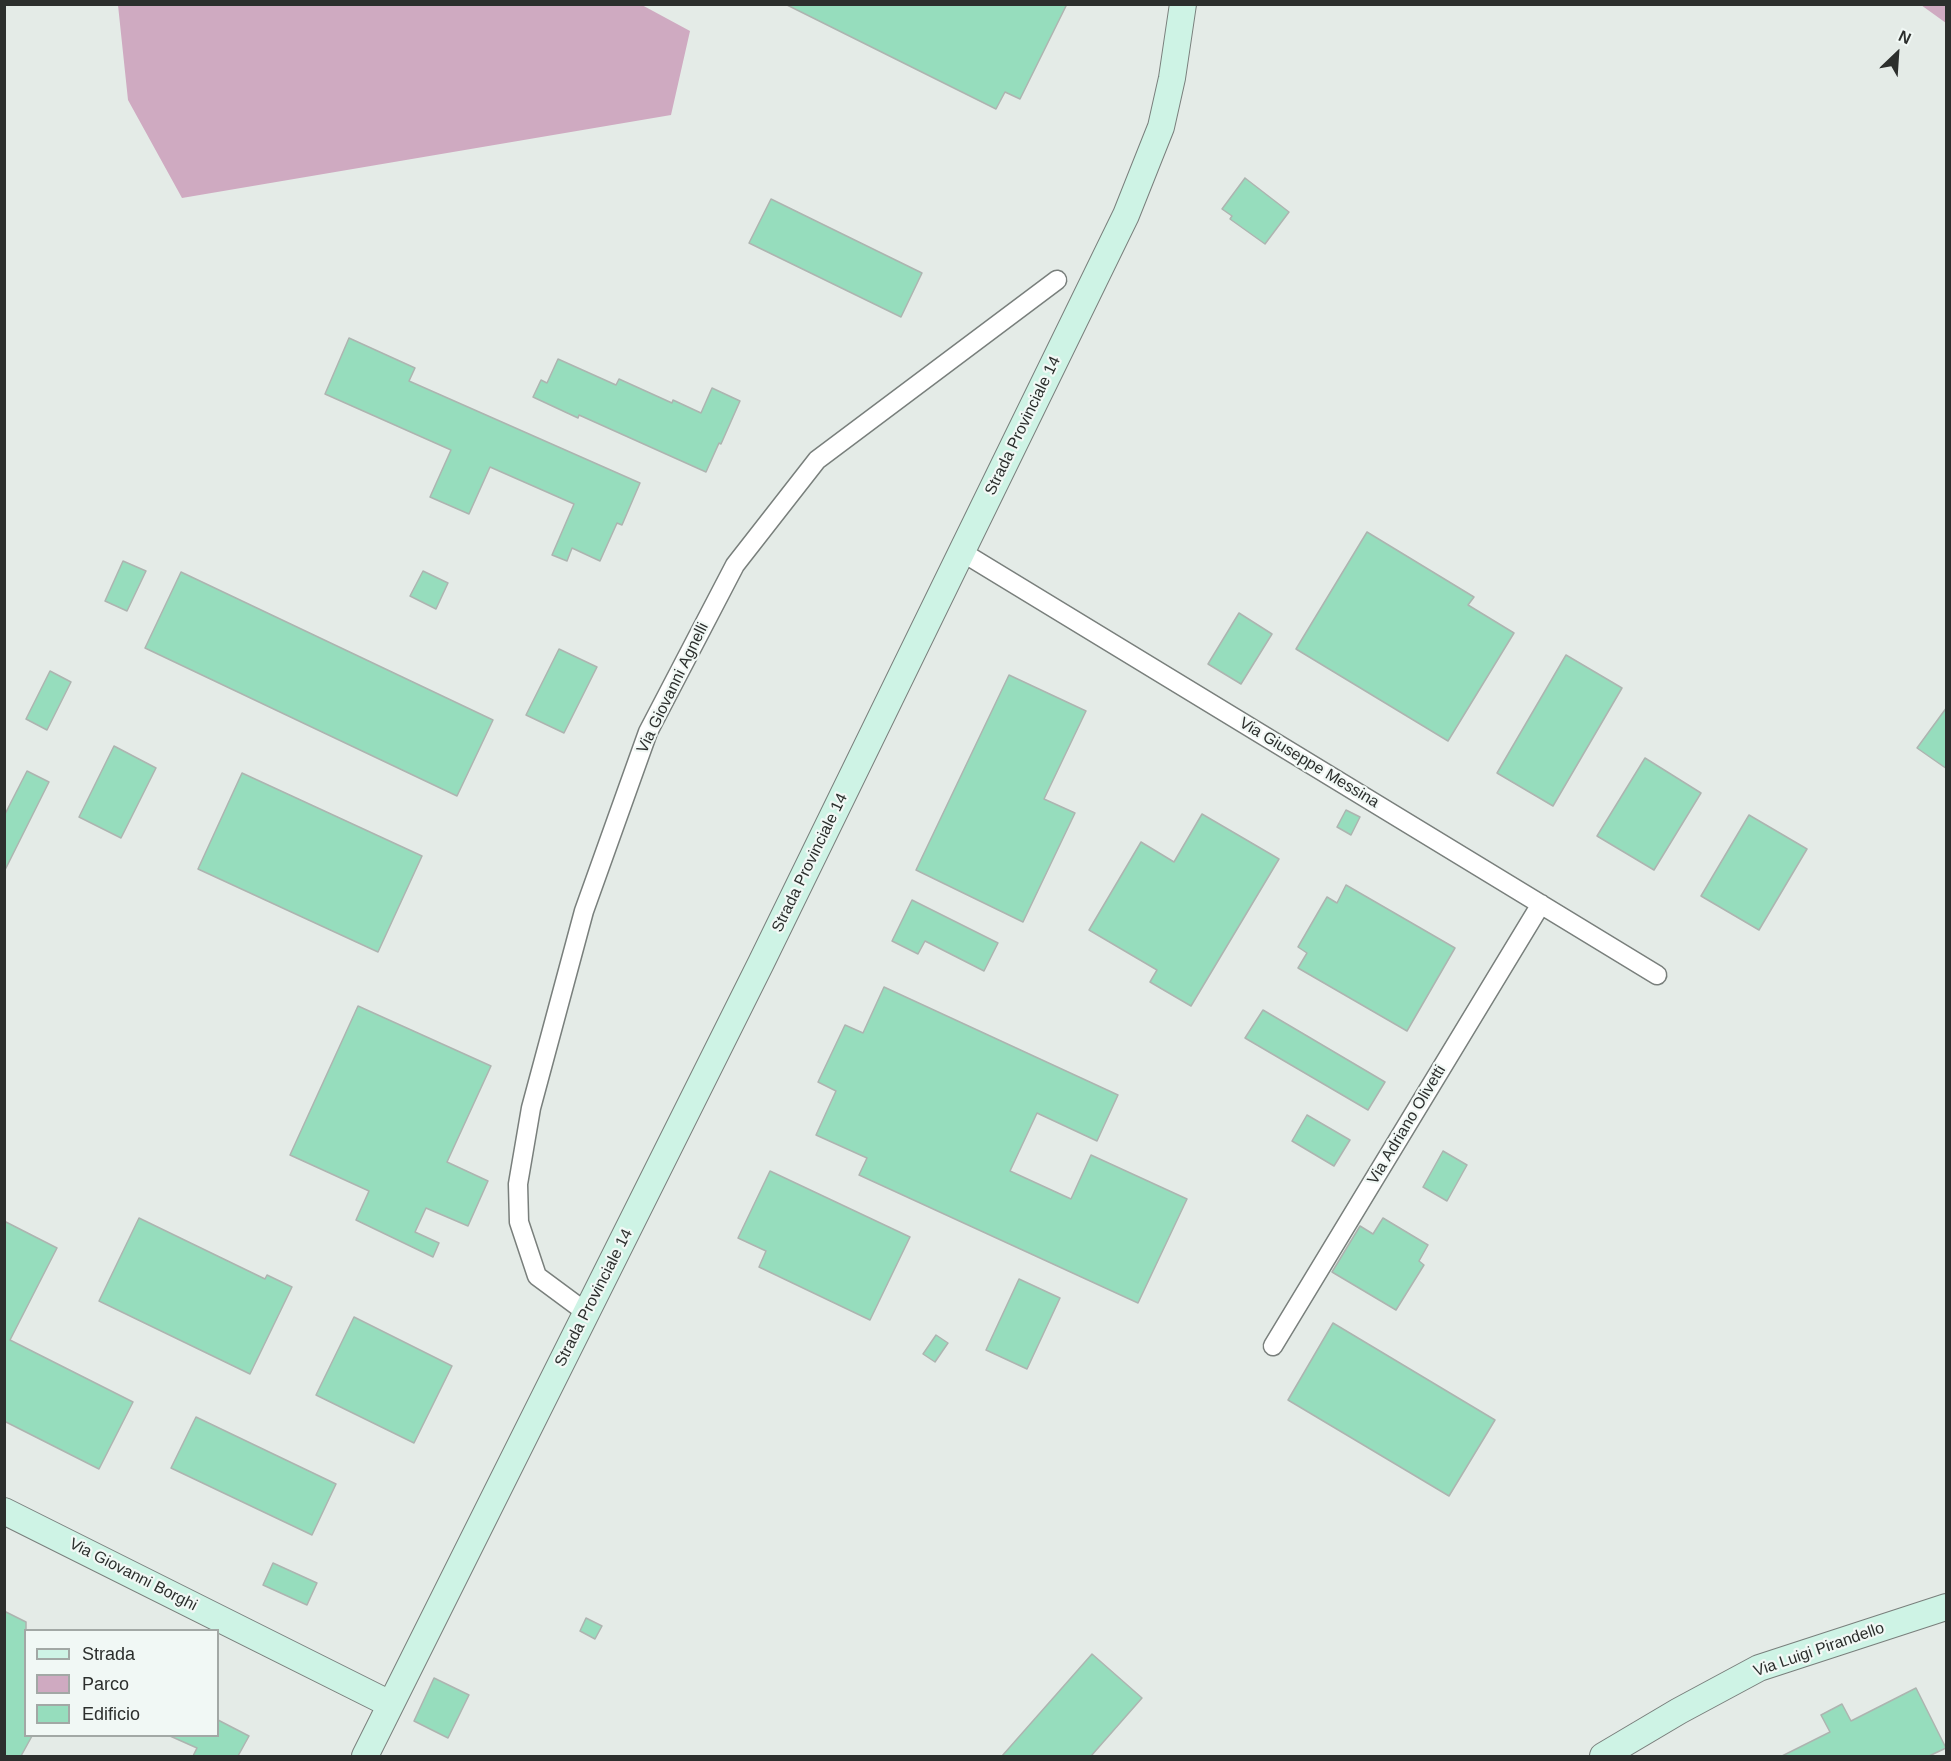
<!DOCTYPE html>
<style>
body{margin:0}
#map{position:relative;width:1951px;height:1761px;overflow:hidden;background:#e4ebe7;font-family:Arial,sans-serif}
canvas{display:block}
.frame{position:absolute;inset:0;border:6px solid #2c2f2d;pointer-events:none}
.legend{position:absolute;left:24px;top:1629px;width:195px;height:108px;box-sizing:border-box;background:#f1f8f5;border:2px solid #a2a8a5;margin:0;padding:8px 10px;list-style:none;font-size:18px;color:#2c2f2d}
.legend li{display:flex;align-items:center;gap:12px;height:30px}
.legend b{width:30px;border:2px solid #a2a8a5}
.north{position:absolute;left:1867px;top:24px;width:60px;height:60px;-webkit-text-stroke:4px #f1f8f5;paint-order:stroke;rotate:25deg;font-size:16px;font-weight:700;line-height:24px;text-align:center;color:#2c2f2d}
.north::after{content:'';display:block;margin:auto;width:21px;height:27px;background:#2c2f2d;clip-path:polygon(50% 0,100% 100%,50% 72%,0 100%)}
</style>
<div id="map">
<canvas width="1951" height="1761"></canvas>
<div class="frame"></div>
<ul class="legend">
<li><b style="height:8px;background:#cef3e5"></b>Strada</li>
<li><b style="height:16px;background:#cfaac1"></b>Parco</li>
<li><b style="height:16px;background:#96ddbd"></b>Edificio</li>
</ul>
<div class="north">N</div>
</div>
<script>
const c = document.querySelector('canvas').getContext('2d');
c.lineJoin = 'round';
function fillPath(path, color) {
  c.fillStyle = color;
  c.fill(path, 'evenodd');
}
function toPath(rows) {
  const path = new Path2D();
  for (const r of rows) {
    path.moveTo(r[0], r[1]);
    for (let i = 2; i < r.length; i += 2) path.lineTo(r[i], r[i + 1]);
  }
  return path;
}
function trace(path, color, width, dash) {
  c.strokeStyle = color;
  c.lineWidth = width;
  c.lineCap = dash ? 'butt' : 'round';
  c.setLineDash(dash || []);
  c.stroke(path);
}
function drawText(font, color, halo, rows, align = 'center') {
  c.font = font + ' Arial,sans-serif';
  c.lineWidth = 4.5;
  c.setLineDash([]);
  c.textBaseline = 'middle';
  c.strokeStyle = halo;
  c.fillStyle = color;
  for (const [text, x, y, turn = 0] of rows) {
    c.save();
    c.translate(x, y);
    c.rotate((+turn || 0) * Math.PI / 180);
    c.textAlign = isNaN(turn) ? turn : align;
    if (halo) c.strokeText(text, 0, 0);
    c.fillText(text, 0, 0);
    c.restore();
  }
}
fillPath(toPath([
 [640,4,690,31,671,115,182,198,128,100,118,5],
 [1921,5,1946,5,1946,23]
]), '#cfaac1');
const building = toPath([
 [785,4,1067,4,1020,99,1005,92,996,109,785,4],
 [1245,178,1289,212,1265,244,1230,219,1232,216,1222,209,1245,178],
 [771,199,922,273,901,317,749,243,771,199],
 [349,338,415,368,409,381,640,483,622,525,617,523,600,561,572,548,567,561,552,555,574,504,490,467,469,514,430,497,451,450,325,394,349,338],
 [558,359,616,385,619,379,672,403,673,400,701,413,712,388,740,401,721,444,719,443,706,472,579,415,578,418,533,397,541,380,547,383,558,359],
 [1367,532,1474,597,1468,605,1514,633,1448,741,1296,649,1367,532],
 [123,561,146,571,127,611,105,601,123,561],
 [423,571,448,583,436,609,410,596,423,571],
 [181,572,493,720,457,796,145,648,181,572],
 [1239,613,1272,634,1241,684,1208,664,1239,613],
 [559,649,597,667,564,733,526,715,559,649],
 [1566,655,1622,688,1553,806,1497,773,1566,655],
 [50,671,71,682,47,730,26,719,50,671],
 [1009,675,1086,711,1044,799,1075,813,1023,922,916,870,1009,675],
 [1947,707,1947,769,1917,748,1947,707],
 [114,746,156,768,121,838,79,817,114,746],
 [1645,758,1701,793,1654,870,1597,836,1645,758],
 [27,771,49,782,4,872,4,816,27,771],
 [242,773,422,856,378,952,198,869,242,773],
 [1346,810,1360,817,1351,835,1337,827,1346,810],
 [1202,814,1279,859,1191,1006,1150,982,1157,970,1089,930,1141,842,1174,862,1202,814],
 [1749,815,1807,849,1759,930,1701,896,1749,815],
 [1346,885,1455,948,1407,1031,1298,968,1307,953,1298,947,1327,897,1337,903,1346,885],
 [912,900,998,943,984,971,925,941,918,954,892,941,912,900],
 [884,987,1118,1095,1097,1141,1037,1113,1010,1171,1071,1199,1091,1155,1187,1199,1138,1303,859,1175,867,1158,816,1135,836,1091,818,1082,845,1025,863,1033,884,987],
 [358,1006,491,1066,447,1162,488,1181,468,1226,426,1208,415,1232,439,1243,433,1257,356,1220,369,1191,290,1155,358,1006],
 [1263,1010,1385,1082,1368,1110,1245,1038,1263,1010],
 [1307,1115,1350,1140,1334,1166,1292,1141,1307,1115],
 [1443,1151,1467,1165,1447,1201,1423,1187,1443,1151],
 [770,1171,910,1237,870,1320,759,1267,766,1251,738,1238,770,1171],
 [139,1218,265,1279,267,1275,292,1287,250,1374,99,1301,139,1218],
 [1383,1218,1428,1245,1419,1261,1424,1265,1396,1310,1332,1272,1360,1226,1373,1234,1383,1218],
 [4,1221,57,1248,10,1340,133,1402,99,1469,4,1421,4,1221],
 [1019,1279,1060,1298,1027,1369,986,1350,1019,1279],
 [354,1317,452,1366,414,1443,316,1395,354,1317],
 [1333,1323,1495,1420,1449,1496,1288,1400,1333,1323],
 [936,1335,948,1343,935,1362,923,1354,936,1335],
 [196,1417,336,1484,312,1535,171,1468,196,1417],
 [273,1563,317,1583,307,1605,263,1585,273,1563],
 [4,1611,26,1622,26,1736,32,1736,21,1756,4,1756,4,1611],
 [586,1618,602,1626,595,1639,580,1631,586,1618],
 [1092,1654,1142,1698,1091,1756,1002,1756,1092,1654],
 [434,1678,469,1695,448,1738,414,1721,434,1678],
 [1916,1688,1946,1748,1929,1756,1782,1756,1830,1732,1821,1715,1842,1704,1851,1721,1916,1688],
 [218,1720,249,1736,238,1756,193,1756,197,1748,170,1736,218,1736,218,1720]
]);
fillPath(building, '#96ddbd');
trace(building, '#adb4b0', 1.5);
const street = toPath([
 [962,552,1657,975],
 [587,1313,537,1276,519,1222,518,1184,531,1108,584,911,648,732,735,565,817,460,1057,280],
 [1273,1346,1541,904]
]);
const secondary = toPath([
 [4,1511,390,1704],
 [365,1756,761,963,1126,215,1161,127,1172,78,1183,4],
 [1603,1756,1679,1711,1759,1668,1946,1607]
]);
trace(street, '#797f7c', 21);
trace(secondary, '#797f7c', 28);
trace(street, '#fff', 18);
trace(secondary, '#cef3e5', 26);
drawText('16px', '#2c2f2d', '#f1f8f5', [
 ["Strada Provinciale 14",1023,426,-64],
 ["Via Giovanni Agnelli",673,688,-64],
 ["Via Giuseppe Messina",1309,763,31],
 ["Strada Provinciale 14",810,863,-64],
 ["Via Adriano Olivetti",1407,1125,-59],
 ["Strada Provinciale 14",594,1298,-63],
 ["Via Giovanni Borghi",133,1575,27],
 ["Via Luigi Pirandello",1819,1650,-19]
]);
</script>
